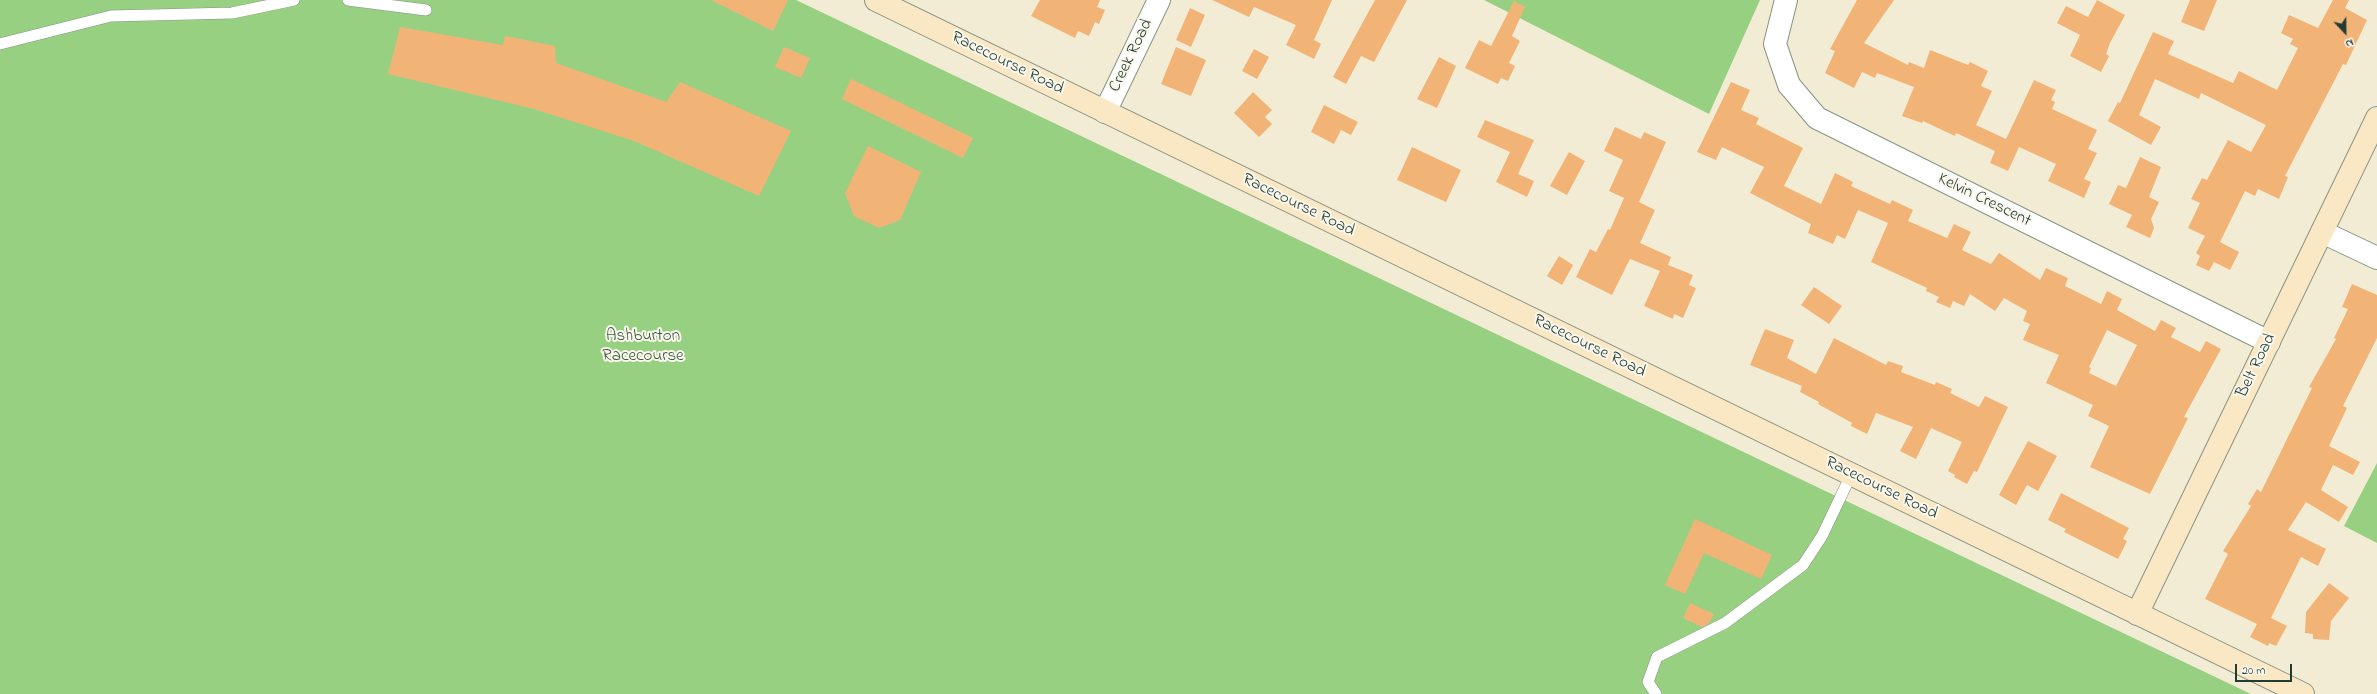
<!DOCTYPE html>
<style>
body{margin:0}
#map{position:relative;width:2377px;height:694px;overflow:hidden;background:#f2ecd5;font-family:"Indie Flower",sans-serif}
canvas{display:block}
.north{position:absolute;left:2325px;top:12px;width:40px;height:40px;-webkit-text-stroke:3px #fbf7ec;paint-order:stroke;rotate:158deg;font-size:11px;font-weight:700;line-height:16px;text-align:center;color:#1f3d34}
.north::after{content:'';display:block;margin:auto;width:14px;height:18px;background:#1f3d34;clip-path:polygon(50% 0,100% 100%,50% 72%,0 100%)}
.scale{position:absolute;left:2235px;top:664px;width:57px;height:18px;box-sizing:border-box;border:2px solid #1f3d34;border-top:0;padding-left:5px;font-size:12px;line-height:14px;white-space:nowrap;color:#1f3d34;-webkit-text-stroke:3px #fbf7ec;paint-order:stroke}
</style>
<div id="map">
<canvas width="2377" height="694"></canvas>
<div class="north">N</div>
<div class="scale">20 m</div>
</div>
<script>
const c = document.querySelector('canvas').getContext('2d');
c.lineJoin = 'round';
function fillPath(path, color) {
  c.fillStyle = color;
  c.fill(path, 'evenodd');
}
function toPath(rows) {
  const path = new Path2D();
  for (const r of rows) {
    path.moveTo(r[0], r[1]);
    for (let i = 2; i < r.length; i += 2) path.lineTo(r[i], r[i + 1]);
  }
  return path;
}
function trace(path, color, width, dash) {
  c.strokeStyle = color;
  c.lineWidth = width;
  c.lineCap = dash ? 'butt' : 'round';
  c.setLineDash(dash || []);
  c.stroke(path);
}
function drawText(font, color, halo, rows, align = 'center') {
  c.font = font + ' "Indie Flower",sans-serif';
  c.lineWidth = 4;
  c.setLineDash([]);
  c.textBaseline = 'middle';
  c.strokeStyle = halo;
  c.fillStyle = color;
  for (const [text, x, y, turn = 0] of rows) {
    c.save();
    c.translate(x, y);
    c.rotate((+turn || 0) * Math.PI / 180);
    c.textAlign = isNaN(turn) ? turn : align;
    if (halo) c.strokeText(text, 0, 0);
    c.fillText(text, 0, 0);
    c.restore();
  }
}
fillPath(toPath([
 [0,0,796,0,2251,694,0,694],
 [1484,0,1760,0,1709,114],
 [2377,463,2377,543,2344,526]
]), '#98d082');
fillPath(toPath([
 [711,0,788,0,773,31],
 [1040,0,1100,0,1097,7,1105,10,1099,24,1095,22,1089,36,1078,31,1075,38,1031,16],
 [1212,0,1332,0,1314,40,1321,44,1314,59,1286,45,1296,25,1254,7,1249,17],
 [1375,0,1407,0,1374,62,1361,56,1346,84,1333,77],
 [1857,0,1894,0,1864,43,1908,65,1909,62,1924,68,1930,50,1968,65,1970,62,1988,71,1981,86,1992,91,1976,125,2006,139,2034,80,2056,90,2051,100,2055,102,2052,109,2097,130,2088,149,2097,153,2084,179,2091,182,2084,198,2048,181,2056,164,2019,147,2008,171,1990,163,1995,151,1956,133,1955,136,1923,121,1922,123,1902,116,1914,87,1877,73,1875,78,1862,72,1854,88,1825,73,1835,51,1830,49],
 [2097,0,2125,15,2110,43,2106,54,2109,56,2101,72,2070,56,2080,35,2057,23,2066,6,2088,17],
 [2190,0,2217,0,2204,31,2181,22],
 [2333,0,2349,0,2345,8,2367,20,2346,65,2343,64,2285,176,2288,177,2279,199,2258,189,2255,196,2245,191,2220,242,2239,252,2230,270,2214,262,2209,271,2196,265,2200,256,2196,253,2205,236,2188,228,2200,203,2191,199,2202,178,2207,180,2228,140,2251,152,2266,125,2201,93,2199,99,2155,79,2139,115,2161,127,2151,145,2108,121,2118,102,2120,103,2153,32,2174,41,2168,54,2233,83,2239,71,2277,90,2298,48,2290,44,2293,39,2281,33,2289,15,2318,28],
 [1514,1,1525,7,1512,36,1520,41,1509,63,1515,66,1508,81,1501,78,1498,84,1465,68,1479,40,1491,46],
 [1190,8,1205,15,1191,47,1176,40],
 [400,27,503,45,505,36,555,46,556,63,666,102,680,82,791,131,759,196,634,141,534,109,388,74],
 [784,47,810,58,801,78,775,67],
 [1176,47,1206,60,1191,96,1161,84],
 [1254,49,1269,57,1257,79,1242,71],
 [1439,57,1456,66,1437,108,1417,99],
 [851,79,973,138,963,158,842,99],
 [1731,82,1750,90,1741,110,1759,118,1756,124,1803,148,1784,186,1821,204,1835,173,1853,182,1851,186,1890,204,1892,200,1913,210,1908,221,1947,238,1954,224,1971,232,1962,250,1991,264,1999,253,2040,280,2046,268,2068,278,2065,286,2101,304,2107,291,2122,299,2117,310,2155,331,2161,320,2176,328,2171,337,2200,352,2206,341,2221,349,2184,417,2188,418,2150,494,2090,467,2109,426,2088,416,2093,405,2046,383,2059,355,2023,340,2030,324,2023,321,2027,311,2004,298,1995,311,1970,294,1964,306,1953,301,1950,308,1936,302,1939,297,1926,291,1927,288,1871,262,1888,223,1858,210,1845,239,1837,235,1833,244,1808,233,1811,224,1750,193,1764,167,1722,147,1716,160,1697,152],
 [2107,330,2137,345,2116,386,2089,373,2091,368,2089,367],
 [1253,92,1272,110,1265,117,1272,124,1259,137,1234,113],
 [1324,105,1358,122,1351,135,1341,130,1334,144,1311,132],
 [1485,120,1534,140,1518,174,1534,181,1527,197,1496,182,1510,152,1477,137],
 [1615,127,1641,139,1644,132,1666,142,1639,202,1655,210,1640,243,1671,257,1668,265,1693,275,1689,285,1696,288,1683,318,1674,314,1673,319,1644,306,1660,271,1630,259,1612,295,1576,277,1590,249,1596,252,1608,229,1610,230,1624,198,1609,191,1623,160,1604,151],
 [868,146,921,172,900,220,879,228,854,216,845,193],
 [1412,147,1461,170,1446,202,1397,180],
 [1569,152,1585,161,1567,195,1550,186],
 [2140,157,2161,167,2149,197,2159,202,2151,219,2154,228,2150,238,2126,227,2132,215,2109,204,2118,185,2126,188],
 [1559,256,1573,265,1562,285,1547,276],
 [2352,284,2377,295,2377,338,2343,406,2347,408,2329,446,2360,462,2353,475,2333,465,2321,490,2348,507,2339,522,2306,502,2288,530,2326,549,2318,566,2301,557,2271,618,2287,626,2276,646,2269,643,2268,646,2250,637,2257,624,2205,599,2228,554,2223,551,2251,506,2248,504,2257,489,2261,492,2312,388,2309,387,2336,339,2334,338,2348,309,2342,307],
 [1814,287,1842,306,1829,324,1801,305],
 [1765,329,1794,340,1787,358,1816,374,1834,338,1886,365,1888,361,1903,366,1901,372,1935,385,1936,382,1952,389,1950,393,1979,407,1985,396,2008,407,1977,472,1974,471,1967,484,1954,477,1955,475,1948,471,1962,442,1931,428,1916,459,1900,451,1913,427,1876,413,1867,434,1851,426,1852,423,1818,404,1819,402,1800,392,1802,386,1750,365],
 [2028,441,2057,456,2038,491,2027,485,2016,505,1999,495],
 [2061,493,2129,528,2123,539,2127,541,2118,559,2064,532,2066,529,2048,520],
 [1695,519,1772,555,1761,579,1704,553,1685,594,1665,585],
 [2329,583,2349,598,2331,621,2329,640,2313,639,2313,634,2305,633,2306,612],
 [1690,603,1714,614,1709,623,1702,627,1683,618]
]), '#f2b476');
const lane = toPath([
 [348,0,426,10],
 [0,44,111,16,232,13,294,0],
 [1656,694,1648,682,1657,657,1725,623,1803,565,1822,536,1851,475]
]);
const street = toPath([
 [1786,0,1775,44,1789,85,1817,118,2269,342],
 [1105,112,1159,0],
 [2322,232,2377,258]
]);
const secondary = toPath([
 [876,0,2303,694],
 [2137,614,2377,118]
]);
trace(lane, '#889484', 12);
trace(street, '#889484', 24);
trace(secondary, '#889484', 24);
trace(lane, '#fff', 11);
trace(street, '#fff', 22);
trace(secondary, '#fae7c3', 22);
drawText('17px', '#1f3d34', '#fbf7ec', [
 ["Creek Road",1132,56,-64],
 ["Racecourse Road",1007,64,26],
 ["Kelvin Crescent",1984,201,26],
 ["Racecourse Road",1298,206,26],
 ["Racecourse Road",1589,347,26],
 ["Belt Road",2257,366,-64],
 ["Racecourse Road",1881,489,26]
]);
drawText('17px', '#375a44', '#fbf7ec', [
 ["Ashburton",643,337],
 ["Racecourse",643,357]
]);
</script>
